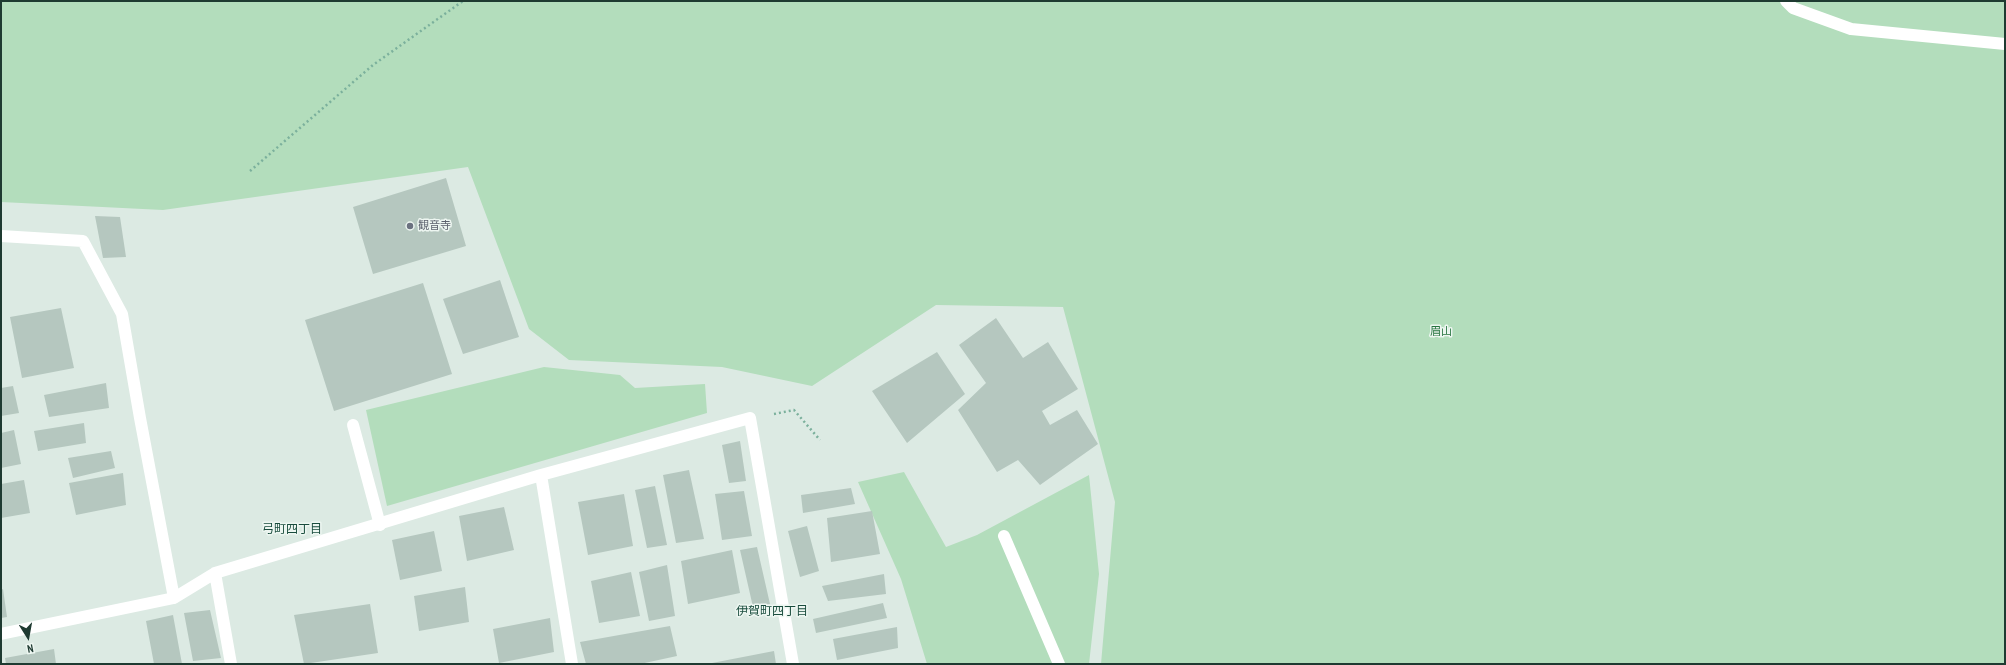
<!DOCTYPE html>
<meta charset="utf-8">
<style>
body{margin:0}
#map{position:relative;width:2006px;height:665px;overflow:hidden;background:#dceae3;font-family:"PT Sans Narrow",sans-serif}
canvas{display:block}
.frame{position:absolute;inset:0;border:2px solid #1e3a31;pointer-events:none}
.north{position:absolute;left:8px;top:617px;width:40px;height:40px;-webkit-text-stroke:3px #edf6f1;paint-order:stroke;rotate:169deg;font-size:11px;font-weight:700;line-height:16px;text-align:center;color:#1e3a31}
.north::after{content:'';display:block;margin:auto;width:14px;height:18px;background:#1e3a31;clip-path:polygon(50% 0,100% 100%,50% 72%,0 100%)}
</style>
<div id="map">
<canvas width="2006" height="665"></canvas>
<div class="frame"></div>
<div class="north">N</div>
</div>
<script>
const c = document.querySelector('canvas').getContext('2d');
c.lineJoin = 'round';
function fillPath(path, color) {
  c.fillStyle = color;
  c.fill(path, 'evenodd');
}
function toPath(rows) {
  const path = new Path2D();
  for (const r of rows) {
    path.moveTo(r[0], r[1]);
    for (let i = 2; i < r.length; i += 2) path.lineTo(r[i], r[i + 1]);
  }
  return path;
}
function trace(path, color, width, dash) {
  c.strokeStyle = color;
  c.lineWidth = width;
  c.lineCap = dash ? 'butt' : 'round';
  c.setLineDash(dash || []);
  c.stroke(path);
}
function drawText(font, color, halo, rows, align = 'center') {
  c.font = font + ' "PT Sans Narrow","Noto Sans JP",sans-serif';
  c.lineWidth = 3;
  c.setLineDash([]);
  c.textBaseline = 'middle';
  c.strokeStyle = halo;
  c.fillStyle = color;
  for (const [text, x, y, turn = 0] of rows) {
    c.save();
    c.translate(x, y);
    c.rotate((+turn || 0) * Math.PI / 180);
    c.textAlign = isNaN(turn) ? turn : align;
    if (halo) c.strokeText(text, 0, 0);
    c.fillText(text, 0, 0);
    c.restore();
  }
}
fillPath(toPath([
 [1,1,2005,1,2005,664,1101,664,1115,502,1063,307,936,305,812,386,722,367,569,360,529,329,468,167,163,210,1,202],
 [544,367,620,375,635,388,705,384,707,413,387,506,366,410],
 [904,472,946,547,977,535,1089,475,1099,574,1089,664,927,664,901,579,858,482]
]), '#b3ddbc');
fillPath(toPath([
 [446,178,466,246,373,274,353,207],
 [95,216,120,217,126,257,103,258],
 [500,280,519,337,463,354,443,299],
 [423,283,452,374,334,411,305,320],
 [61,308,74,368,22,378,10,317],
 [996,318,1023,358,1048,342,1078,389,1042,411,1050,425,1077,410,1098,444,1040,485,1018,460,997,472,958,410,986,383,959,345],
 [937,352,965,394,907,443,872,391],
 [106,383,109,408,49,417,44,395],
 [13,386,19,413,1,416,1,388],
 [84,423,86,443,38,451,34,431],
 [14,430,21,464,1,468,1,433],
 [740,441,746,481,729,483,722,445],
 [111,451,115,468,73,478,68,458],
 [689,470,704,539,676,543,663,475],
 [123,473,126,505,76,515,69,483],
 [24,480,30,513,1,518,1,484],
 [655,486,667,545,647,548,635,490],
 [851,488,855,504,803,513,801,495],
 [744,491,752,536,722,540,715,494],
 [624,494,633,546,588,555,578,502],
 [504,507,514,550,467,561,459,516],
 [872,511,880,554,831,562,827,518],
 [807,526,819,571,800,577,788,531],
 [434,531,442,571,400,580,392,540],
 [757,547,770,604,753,607,740,550],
 [732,550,740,593,688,604,681,561],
 [667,565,675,616,649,621,639,572],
 [631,572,640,616,599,623,591,581],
 [884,574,886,594,828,601,822,586],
 [465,587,469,622,419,631,414,596],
 [3,589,7,617,1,618,1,590],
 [883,603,887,618,816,633,813,619],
 [370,604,378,653,304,664,294,615],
 [210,610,221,658,193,661,184,613],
 [173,615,182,664,154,664,146,621],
 [550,618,554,652,499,663,493,629],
 [670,626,677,656,640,664,586,664,580,642],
 [897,627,898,648,837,660,833,639],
 [54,649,56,664,6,664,5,658],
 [774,651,776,664,712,664,712,663]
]), '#b5c7bf');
trace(toPath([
 [250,171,373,65,463,1],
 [774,414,794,410,820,440]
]), '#7bb09c', 2.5, [2, 3]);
trace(toPath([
 [353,425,380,525]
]), '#fff', 12);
trace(toPath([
 [1786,1,1793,8,1851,29,2005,44],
 [1,236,83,241,122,314,140,418,174,598,215,573,541,475,750,418,793,664],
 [541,475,572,664],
 [1004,536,1059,664],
 [215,573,231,664],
 [1,634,174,598]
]), '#fff', 12);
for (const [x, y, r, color] of [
 [410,226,4,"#6b7280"]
]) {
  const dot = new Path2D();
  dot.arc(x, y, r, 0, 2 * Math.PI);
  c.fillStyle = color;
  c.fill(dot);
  trace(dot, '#edf6f1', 1.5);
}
drawText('11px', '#5b616d', '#edf6f1', [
 ["観音寺",418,226]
], 'left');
drawText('11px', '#26733f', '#edf6f1', [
 ["眉山",1441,332]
]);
drawText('12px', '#194c3d', '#edf6f1', [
 ["弓町四丁目",292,530],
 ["伊賀町四丁目",772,612]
]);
</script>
